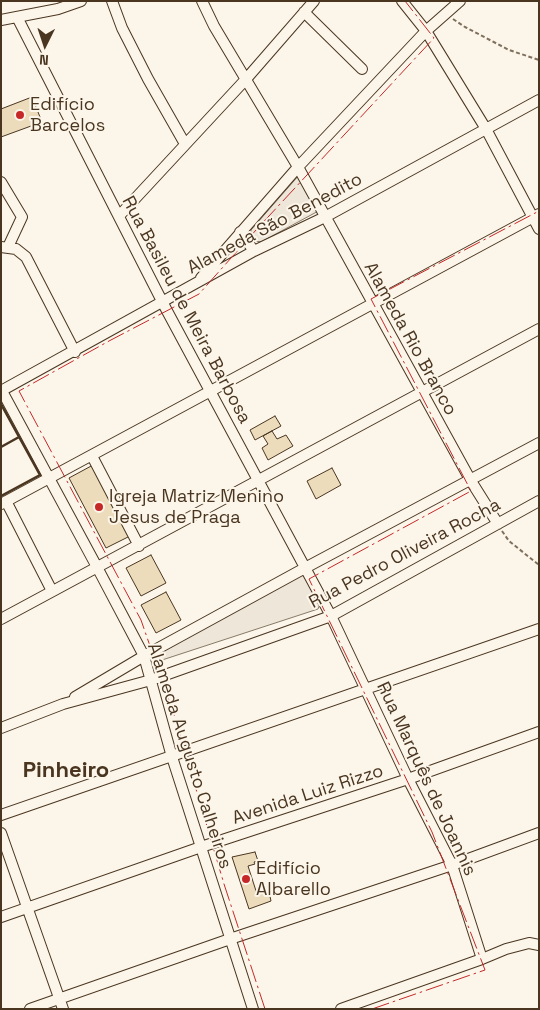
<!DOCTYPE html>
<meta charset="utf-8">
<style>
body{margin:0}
#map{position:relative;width:540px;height:1010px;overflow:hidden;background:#fbf6e9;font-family:"Space Grotesk",sans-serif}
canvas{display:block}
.frame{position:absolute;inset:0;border:2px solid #4a3520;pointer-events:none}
.north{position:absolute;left:20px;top:20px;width:50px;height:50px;-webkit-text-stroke:4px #fbf6e9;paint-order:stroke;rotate:184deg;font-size:14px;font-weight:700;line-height:20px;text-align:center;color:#4a3520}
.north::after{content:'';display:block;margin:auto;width:18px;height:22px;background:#4a3520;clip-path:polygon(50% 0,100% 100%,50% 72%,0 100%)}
</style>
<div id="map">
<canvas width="540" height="1010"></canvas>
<div class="frame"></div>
<div class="north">N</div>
</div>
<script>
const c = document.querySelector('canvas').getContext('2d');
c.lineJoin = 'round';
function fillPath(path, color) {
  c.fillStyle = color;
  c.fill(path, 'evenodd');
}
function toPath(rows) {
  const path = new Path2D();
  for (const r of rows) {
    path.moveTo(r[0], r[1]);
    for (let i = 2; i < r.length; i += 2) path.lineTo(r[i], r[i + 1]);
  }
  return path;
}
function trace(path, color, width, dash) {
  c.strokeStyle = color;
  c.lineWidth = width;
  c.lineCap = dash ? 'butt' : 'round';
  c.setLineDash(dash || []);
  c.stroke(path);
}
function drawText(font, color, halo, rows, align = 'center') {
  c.font = font + ' "Space Grotesk",sans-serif';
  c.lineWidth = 4;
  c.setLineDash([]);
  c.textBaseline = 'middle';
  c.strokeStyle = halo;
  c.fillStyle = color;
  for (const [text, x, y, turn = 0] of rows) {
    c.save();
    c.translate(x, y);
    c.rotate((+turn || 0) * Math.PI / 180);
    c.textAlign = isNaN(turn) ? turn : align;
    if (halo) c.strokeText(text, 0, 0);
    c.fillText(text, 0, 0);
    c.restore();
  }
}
const green = toPath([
 [300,174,324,208,261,242,256,241,251,236,251,230,300,174],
 [298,574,304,575,320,604,318,609,159,661,154,647,298,574]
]);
fillPath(green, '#ede6d9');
trace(green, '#887966', 1);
const building = toPath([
 [32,97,42,122,1,137,1,109,32,97],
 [275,416,281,426,255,440,250,430,275,416],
 [272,431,277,439,286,435,293,446,268,460,262,448,268,444,263,436,272,431],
 [93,465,130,536,106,548,69,478,93,465],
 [332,468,341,485,316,499,307,481,332,468],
 [151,555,166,583,141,596,126,568,151,555],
 [166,592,181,620,156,633,141,605,166,592],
 [255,852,258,861,254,862,255,864,248,866,257,894,269,892,271,901,249,909,232,857,255,852]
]);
fillPath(building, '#ecdcbc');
trace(building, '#4a3520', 1);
const minor = toPath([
 [112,1,122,28,148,79,185,144],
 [202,1,214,26,298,167,471,481,498,524],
 [402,1,426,31,486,129,539,229],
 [304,12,362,69],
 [17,17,166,309,331,616,408,779,452,865,482,959],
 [1,20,58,9,81,1],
 [1,182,22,217,8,247],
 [119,216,247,78,314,1],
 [240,232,254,251],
 [1,247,16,249,26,257,75,352],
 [201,278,298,167,426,31,460,1],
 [1,391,254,251,325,217,539,100],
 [2,391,97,567,144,656,172,757,253,1009],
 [92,456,139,546],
 [6,501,52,591],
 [1,504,539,214],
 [1,619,539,329],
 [75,697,144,656,305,568,539,443],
 [1,728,63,704,151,680,331,616,539,501],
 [1,815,539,629],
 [1,833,63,1009],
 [1,917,201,847,408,779,539,732],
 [30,1009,230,939,452,865,539,833],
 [341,1009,482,959,506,949,529,943,539,945]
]);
trace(minor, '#4a3520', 12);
trace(toPath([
 [453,19,465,27,509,50,539,60],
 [502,531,509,541,539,565]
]), '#7f6f5c', 2, [4, 2.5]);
trace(minor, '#fbf6e9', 10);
trace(toPath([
 [1,404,40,475,1,496],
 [1,447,19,437]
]), '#4a3520', 2.5);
trace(toPath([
 [265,1009,224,884,175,718,141,620,19,391,109,341,199,294,256,230,434,38,405,1],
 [372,1009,485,970,432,832,309,579,471,491,371,299,539,211]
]), '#c62828', 1, [18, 4, 2.5, 4]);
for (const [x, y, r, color] of [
 [20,115,5,"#c62828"],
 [99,507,5,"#c62828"],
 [246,879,5,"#c62828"]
]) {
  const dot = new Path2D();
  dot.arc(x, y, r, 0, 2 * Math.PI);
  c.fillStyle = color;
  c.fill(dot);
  trace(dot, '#fbf6e9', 2);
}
drawText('18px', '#4a3520', '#fbf6e9', [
 ["Edifício",30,105],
 ["Barcelos",30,126],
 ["Igreja Matriz Menino",109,497],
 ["Jesus de Praga",109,518],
 ["Edifício",256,869],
 ["Albarello",256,890]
], 'left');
drawText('18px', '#4a3520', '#fbf6e9', [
 ["Alameda São Benedito",275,224,-28],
 ["Rua Basileu de Meira Barbosa",186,310,62],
 ["Alameda Rio Branco",410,339,61],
 ["Rua Pedro Oliveira Rocha",405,554,-28],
 ["Alameda Augusto Calheiros",189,756,72],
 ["Rua Marquês de Joannis",426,779,65],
 ["Avenida Luiz Rizzo",308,795,-18]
]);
drawText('bold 22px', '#4a3520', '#fbf6e9', [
 ["Pinheiro",66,771]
]);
</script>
